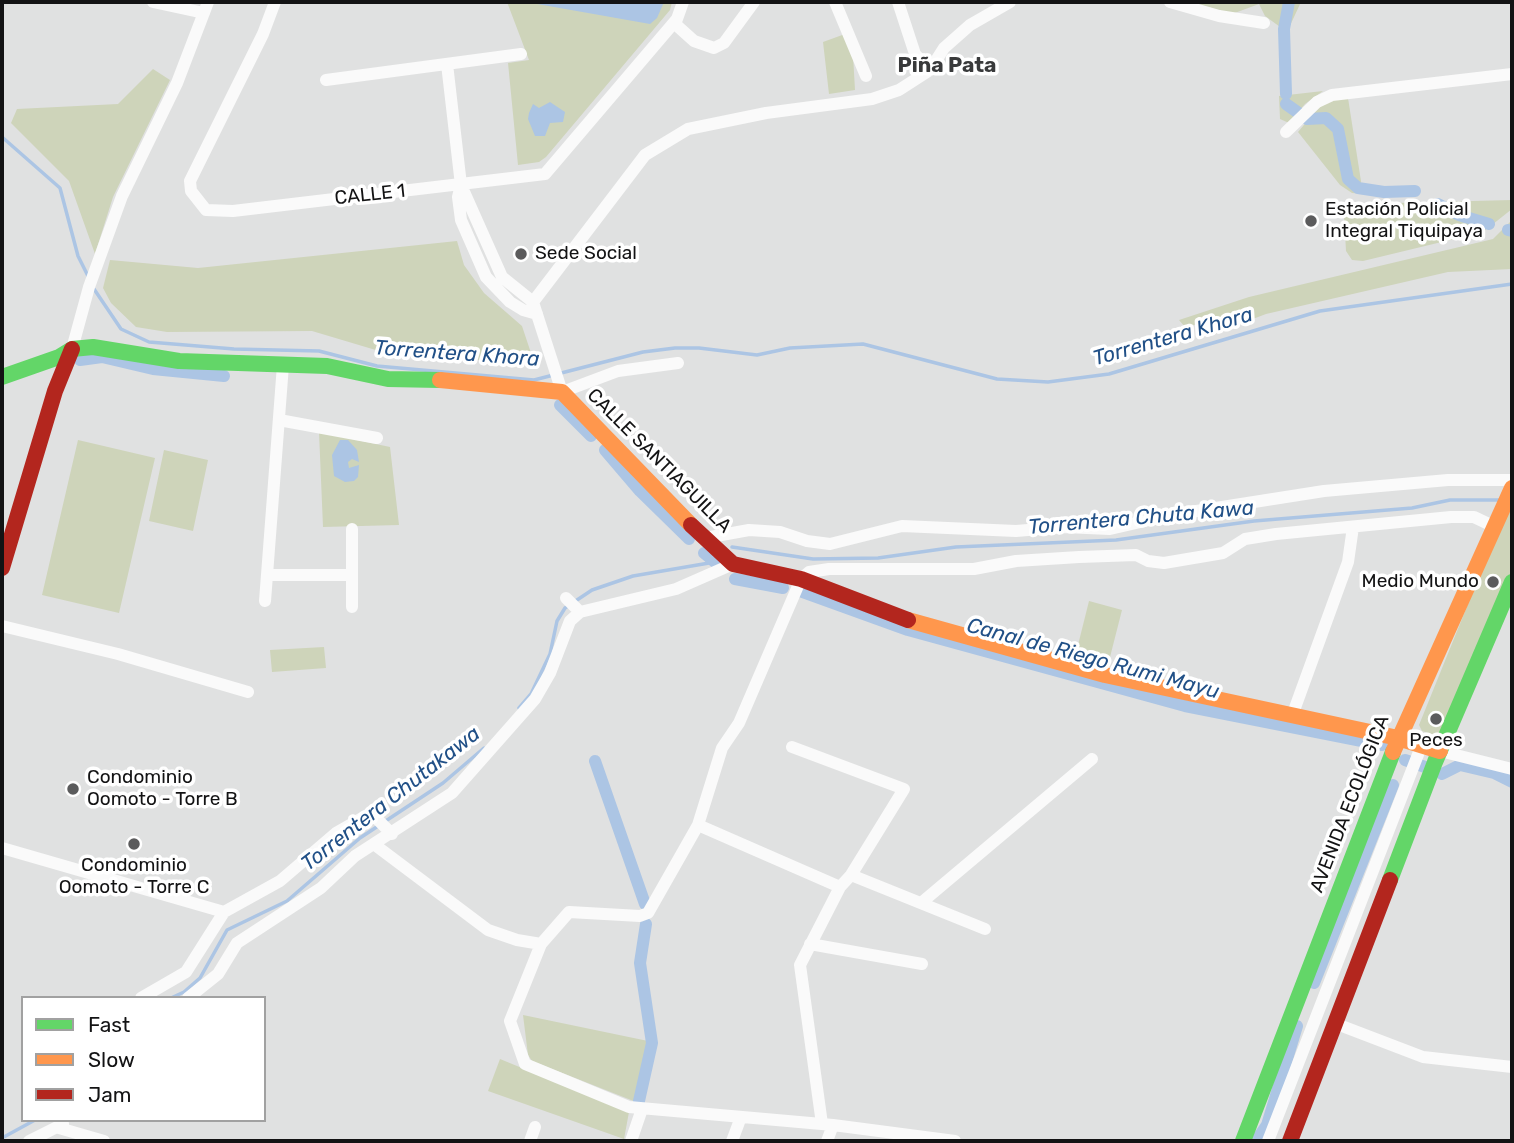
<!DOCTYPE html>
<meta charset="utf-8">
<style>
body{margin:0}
#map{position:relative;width:1514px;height:1143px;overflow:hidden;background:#e0e1e1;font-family:Rubik,sans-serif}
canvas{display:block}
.frame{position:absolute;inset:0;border:4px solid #131314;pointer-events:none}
.legend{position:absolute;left:21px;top:996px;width:245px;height:126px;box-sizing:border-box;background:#fff;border:2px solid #a1a1a1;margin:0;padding:9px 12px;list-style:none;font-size:21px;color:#131314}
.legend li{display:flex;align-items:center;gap:14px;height:35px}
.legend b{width:35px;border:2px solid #a1a1a1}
</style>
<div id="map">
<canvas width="1514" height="1143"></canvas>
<div class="frame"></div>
<ul class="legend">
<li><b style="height:9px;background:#63d668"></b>Fast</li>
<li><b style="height:9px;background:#ff974d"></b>Slow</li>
<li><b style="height:9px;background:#b3261e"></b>Jam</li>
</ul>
</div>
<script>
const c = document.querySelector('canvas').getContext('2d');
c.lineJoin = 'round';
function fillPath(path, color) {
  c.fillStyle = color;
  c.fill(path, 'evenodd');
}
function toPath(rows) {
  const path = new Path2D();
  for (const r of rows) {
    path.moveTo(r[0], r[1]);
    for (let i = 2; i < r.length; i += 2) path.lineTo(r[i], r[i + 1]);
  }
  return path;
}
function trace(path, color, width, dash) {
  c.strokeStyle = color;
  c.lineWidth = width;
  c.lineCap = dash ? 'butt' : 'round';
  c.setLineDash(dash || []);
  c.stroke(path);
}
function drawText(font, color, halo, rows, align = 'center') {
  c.font = font + ' Rubik,sans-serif';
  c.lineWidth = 7;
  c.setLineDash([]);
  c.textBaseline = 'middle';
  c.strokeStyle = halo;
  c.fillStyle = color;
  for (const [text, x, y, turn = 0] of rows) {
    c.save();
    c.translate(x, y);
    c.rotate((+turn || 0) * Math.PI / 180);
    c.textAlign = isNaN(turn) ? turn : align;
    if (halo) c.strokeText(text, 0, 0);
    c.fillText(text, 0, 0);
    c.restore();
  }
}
fillPath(toPath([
 [507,2,672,2,670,10,546,157,539,162,518,165,508,63,529,60],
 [1186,2,1301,2,1287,32,1265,16,1259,4,1232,14],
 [845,34,853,55,855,90,829,94,823,42],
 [153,69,170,80,113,197,95,254,69,181,11,123,17,109,118,104],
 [1323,91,1305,104,1289,123,1280,119,1279,96],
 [1348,98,1363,194,1352,193,1340,185,1298,132,1319,107,1332,100],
 [1512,200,1512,209,1483,232,1363,261,1352,260,1346,251,1344,215,1349,207,1357,204],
 [1512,220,1512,269,1448,272,1266,314,1237,325,1216,320,1185,327,1179,320,1249,297,1493,239],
 [457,241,464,265,484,293,522,326,535,365,379,351,312,331,167,332,136,327,111,303,103,288,110,260,198,268],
 [319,432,390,447,399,525,323,527],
 [78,440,155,458,119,613,42,595],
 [164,450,208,460,193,531,149,521],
 [1512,504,1512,571,1444,735,1439,737,1422,731,1419,725,1481,572],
 [1089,601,1122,610,1109,661,1076,653],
 [324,647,326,668,272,672,270,650],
 [523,1015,648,1041,636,1102,532,1061,528,1055],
 [500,1059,629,1112,624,1139,488,1091]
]), '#ced4ba');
fillPath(toPath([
 [526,2,664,2,657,18,650,24],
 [550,102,565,112,563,122,550,123,545,136,535,136,528,119,529,113,533,104,539,108],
 [340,440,348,440,357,450,359,462,352,459,348,462,349,468,359,465,358,477,354,481,345,482,334,476,332,455]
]), '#acc5e4');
trace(toPath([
 [2,137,60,188,78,256,89,278],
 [94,289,121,329,149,342,234,349,319,351,377,366,534,380,643,352,675,348,699,348,757,355,790,348,863,344,997,379,1048,382,1109,374,1320,311,1512,284],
 [732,547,813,559,878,558,956,547,1116,540,1254,521,1412,508,1450,500,1500,500],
 [519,708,531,694,550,654,557,621,565,608,592,590,633,576,715,562],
 [171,998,184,992,200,978,227,930,287,901,360,838,443,783,484,748],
 [2,1138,35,1120]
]), '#acc5e4', 3.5);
trace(toPath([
 [1286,94,1284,29,1289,2],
 [1286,104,1300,114],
 [1307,119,1326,118,1338,129,1348,179,1358,188,1384,192,1415,191],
 [1438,204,1459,215,1489,224],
 [1508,230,1512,231],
 [80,360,102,357,153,369,224,376],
 [560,405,591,436],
 [605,450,640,491,689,539],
 [704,553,722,568],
 [735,579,783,588],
 [800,591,908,630,1185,706,1382,745],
 [1405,760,1428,768],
 [595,761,645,904],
 [1442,774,1460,765,1494,773,1512,782],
 [1314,983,1393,785],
 [639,1101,652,1043,640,963,646,924],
 [1256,1141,1267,1125,1297,1026]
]), '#acc5e4', 12);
trace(toPath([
 [153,2,204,13],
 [275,2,263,34,190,181,191,191,206,210,233,211,545,174,677,19,683,2],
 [835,2,866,76],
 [898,2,915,54,930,70],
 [1170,2,1219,16,1264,23],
 [674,23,694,41,714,48,724,43,754,2],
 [447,64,461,185,502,277,533,302,562,392,618,371,678,363],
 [326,80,521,54],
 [1286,132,1317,102,1332,95,1512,74],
 [461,185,458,197,461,220,486,277,510,302,523,310,537,314],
 [533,302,645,155,688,129,766,113,872,99,899,90,930,70,944,48,970,25,1010,2],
 [72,349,89,287,122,196,177,83,208,2],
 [279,420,377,438],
 [352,529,352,607],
 [705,538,749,530,780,532,807,541,830,544,902,526,1016,531,1064,527,1110,529,1171,515,1324,491,1448,480,1512,480],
 [267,575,352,575],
 [566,598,580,612],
 [265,601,283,365],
 [2,626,118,654,248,692],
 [1292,716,1348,562,1353,527],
 [792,747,904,789,851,875,840,887,800,965,822,1124],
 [1440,751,1512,769],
 [698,825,840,887],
 [375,845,488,930,517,940,541,944],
 [2,848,224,912],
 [851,875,985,929],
 [921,903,1092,759],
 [810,944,922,964],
 [141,998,186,972,224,912,280,881,336,833,371,813,392,834],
 [188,998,218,974,237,943,321,888,355,856,452,793,535,699,550,673,570,621,580,612,676,589,733,564],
 [1334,1023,1423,1057,1512,1067],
 [60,1120,59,1128,104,1141],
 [29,1141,63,1124],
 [530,1141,535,1127],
 [631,1141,642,1109],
 [732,1141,741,1117],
 [827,1141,833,1125],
 [955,1141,833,1125,629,1107,525,1064,510,1021,541,944,569,912,640,916,648,913,698,825,722,748,739,723,801,579,809,572,829,569,974,569,1016,561,1079,557,1136,555,1148,561,1164,563,1223,553,1245,539,1276,534,1451,517,1474,517,1495,527],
 [1268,1141,1419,752]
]), '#fafafa', 12);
trace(toPath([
 [2,377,59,357,72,349,93,347,179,361,327,366,388,379,440,380],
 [1390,880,1435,762,1512,582],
 [1243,1141,1393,752]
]), '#63d668', 16);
trace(toPath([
 [440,380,562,392,691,525],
 [908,620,1105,675,1398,738,1440,751],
 [1393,752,1512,488]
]), '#ff974d', 16);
trace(toPath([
 [691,525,733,564,801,579,908,620],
 [2,568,55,391,72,349],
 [1290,1141,1390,880]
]), '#b3261e', 16);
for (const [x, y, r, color] of [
 [1311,221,7,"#5b5b5c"],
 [521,254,7,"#5b5b5c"],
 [1493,582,7,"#5b5b5c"],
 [1436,719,7,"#5b5b5c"],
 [73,789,7,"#5b5b5c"],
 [134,844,7,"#5b5b5c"]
]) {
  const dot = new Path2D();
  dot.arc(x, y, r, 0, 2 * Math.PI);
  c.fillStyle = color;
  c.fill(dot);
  trace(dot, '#fff', 2.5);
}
drawText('19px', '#131314', '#fff', [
 ["CALLE 1",370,195,-6],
 ["CALLE SANTIAGUILLA",659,461,45],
 ["AVENIDA ECOLÓGICA",1350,804,-69]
]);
drawText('19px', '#131314', '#fff', [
 ["Estación Policial",1325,210],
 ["Integral Tiquipaya",1325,232],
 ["Sede Social",535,254],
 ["Medio Mundo",1479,582,"right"],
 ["Peces",1436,741,"center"],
 ["Condominio",87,778],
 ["Oomoto - Torre B",87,800],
 ["Condominio",134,866,"center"],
 ["Oomoto - Torre C",134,888,"center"]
], 'left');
drawText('bold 21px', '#393a3b', '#fff', [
 ["Piña Pata",947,66]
]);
drawText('italic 21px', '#215087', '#fff', [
 ["Torrentera Khora",1173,337,-16],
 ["Torrentera Khora",457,354,4],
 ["Torrentera Chuta Kawa",1141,518,-5],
 ["Canal de Riego Rumi Mayu",1093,659,15],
 ["Torrentera Chutakawa",391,799,-38]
]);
</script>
